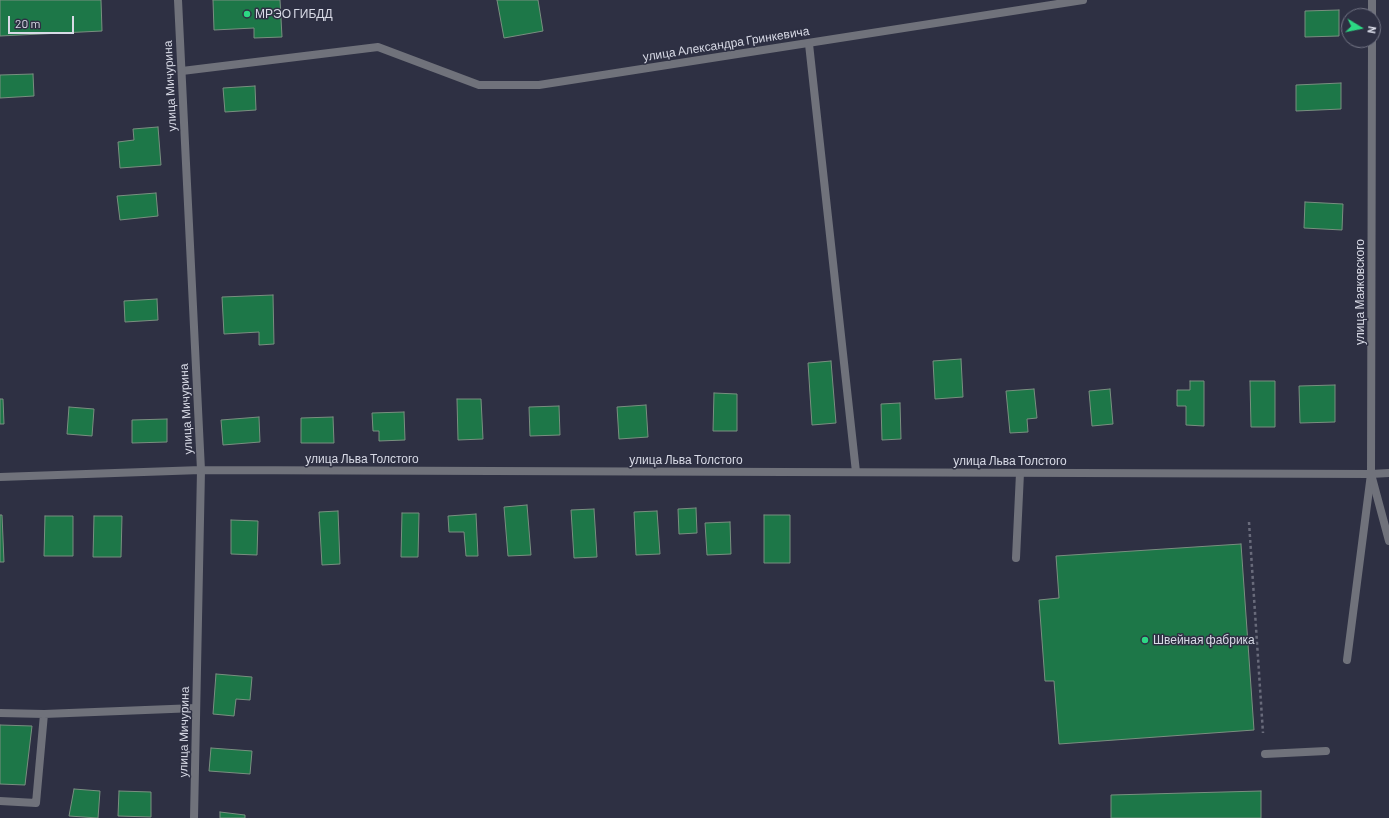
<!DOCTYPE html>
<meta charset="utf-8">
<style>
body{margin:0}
#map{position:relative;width:1389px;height:818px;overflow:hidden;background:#2e3043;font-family:Barlow,sans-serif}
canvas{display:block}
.north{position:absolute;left:1341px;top:8px;width:40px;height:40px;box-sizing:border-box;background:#2e3043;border:1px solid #727484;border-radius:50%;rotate:100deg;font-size:11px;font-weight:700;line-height:16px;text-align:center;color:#d8dae6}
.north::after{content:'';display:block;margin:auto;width:14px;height:18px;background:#2dd884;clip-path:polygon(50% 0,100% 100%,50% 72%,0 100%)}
.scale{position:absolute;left:8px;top:16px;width:66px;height:18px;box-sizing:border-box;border:2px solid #d8dae6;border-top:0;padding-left:5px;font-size:12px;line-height:14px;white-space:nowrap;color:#d8dae6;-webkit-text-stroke:3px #2e3043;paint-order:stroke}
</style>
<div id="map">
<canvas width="1389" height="818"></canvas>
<div class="north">N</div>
<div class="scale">20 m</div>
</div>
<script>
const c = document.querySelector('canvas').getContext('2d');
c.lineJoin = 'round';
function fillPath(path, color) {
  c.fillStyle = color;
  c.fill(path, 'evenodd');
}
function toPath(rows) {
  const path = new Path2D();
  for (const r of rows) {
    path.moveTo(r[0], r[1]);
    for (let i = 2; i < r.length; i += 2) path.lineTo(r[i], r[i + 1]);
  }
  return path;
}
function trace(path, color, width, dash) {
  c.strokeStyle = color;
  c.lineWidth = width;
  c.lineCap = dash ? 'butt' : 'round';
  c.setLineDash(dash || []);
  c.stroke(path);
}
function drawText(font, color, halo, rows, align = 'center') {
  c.font = font + ' Barlow,sans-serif';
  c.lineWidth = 3;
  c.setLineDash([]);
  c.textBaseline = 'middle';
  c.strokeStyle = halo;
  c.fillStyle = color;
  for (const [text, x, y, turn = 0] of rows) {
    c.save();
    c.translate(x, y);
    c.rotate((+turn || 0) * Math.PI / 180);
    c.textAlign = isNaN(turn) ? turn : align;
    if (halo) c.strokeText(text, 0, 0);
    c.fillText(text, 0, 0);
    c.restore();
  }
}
const building = toPath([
 [0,0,101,0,102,31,0,36,0,0],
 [213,0,280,0,282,37,254,38,254,28,214,30,213,0],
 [497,0,538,0,543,31,504,38,497,0],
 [1339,10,1339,36,1305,37,1305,11,1339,10],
 [33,74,34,96,0,98,0,75,33,74],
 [1341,83,1341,109,1296,111,1296,85,1341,83],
 [255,86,256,110,225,112,223,88,255,86],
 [158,127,161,165,120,168,118,142,134,140,133,129,158,127],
 [156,193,158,216,120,220,117,196,156,193],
 [1305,202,1343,204,1342,230,1304,228,1305,202],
 [273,295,274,344,259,345,259,332,224,334,222,297,273,295],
 [157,299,158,320,125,322,124,301,157,299],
 [961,359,963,397,935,399,933,361,961,359],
 [831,361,836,423,812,425,808,363,831,361],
 [1190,381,1204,381,1204,426,1186,425,1186,406,1177,406,1177,390,1190,390,1190,381],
 [1250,381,1275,381,1275,427,1251,427,1250,381],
 [1335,385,1335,422,1300,423,1299,386,1335,385],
 [1034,389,1037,418,1027,419,1028,432,1010,433,1006,391,1034,389],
 [1110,389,1113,424,1092,426,1089,391,1110,389],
 [714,393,737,394,737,431,713,431,714,393],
 [0,399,3,399,4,424,0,424,0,399],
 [457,399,481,399,483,439,458,440,457,399],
 [900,403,901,439,882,440,881,404,900,403],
 [646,405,648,437,619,439,617,407,646,405],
 [559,406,560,435,530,436,529,407,559,406],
 [69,407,94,409,92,436,67,434,69,407],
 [404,412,405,440,379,441,379,431,373,431,372,413,404,412],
 [259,417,260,442,223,445,221,420,259,417],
 [333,417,334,443,301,443,301,418,333,417],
 [167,419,167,442,132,443,132,420,167,419],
 [527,505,531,555,508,556,504,507,527,505],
 [696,508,697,533,679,534,678,509,696,508],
 [594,509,597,557,574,558,571,510,594,509],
 [338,511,340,564,322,565,319,512,338,511],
 [657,511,660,554,636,555,634,512,657,511],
 [402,513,419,513,418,557,401,557,402,513],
 [476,514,478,556,466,556,464,532,449,532,448,516,476,514],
 [0,515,2,515,4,562,0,562,0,515],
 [764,515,790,515,790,563,764,563,764,515],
 [45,516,73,516,73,556,44,556,45,516],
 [94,516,122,516,121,557,93,557,94,516],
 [231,520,258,521,257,555,231,554,231,520],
 [730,522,731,554,707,555,705,523,730,522],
 [1241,544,1254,730,1059,744,1054,681,1045,681,1039,600,1059,598,1056,556,1241,544],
 [216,674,252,677,250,700,236,699,234,716,213,714,216,674],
 [0,725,32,726,25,785,0,784,0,725],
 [211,748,252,751,250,774,209,771,211,748],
 [74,789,100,791,98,818,69,816,74,789],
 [119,791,151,792,151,817,118,816,119,791],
 [1261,791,1261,818,1111,818,1111,795,1261,791],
 [220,812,245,815,245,818,220,818,220,812]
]);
fillPath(building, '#1d7748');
trace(building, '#798f80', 1);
trace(toPath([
 [1249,522,1263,733]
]), '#696b7b', 2.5, [3, 3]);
trace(toPath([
 [809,44,856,472],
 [182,71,378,47,479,85,539,85,1083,0],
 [1016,558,1020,473],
 [1347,660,1371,474,1389,473],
 [0,713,44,714,196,708],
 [1265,754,1326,751],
 [0,801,36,803,44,714]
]), '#70727b', 8);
trace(toPath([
 [178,0,201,470,194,818],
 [1372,16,1372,0],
 [1372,40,1371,474,1389,541],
 [0,477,201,470,1371,474]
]), '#70727b', 8);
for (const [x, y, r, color] of [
 [247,14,4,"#2dd884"],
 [1145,640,4,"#2dd884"]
]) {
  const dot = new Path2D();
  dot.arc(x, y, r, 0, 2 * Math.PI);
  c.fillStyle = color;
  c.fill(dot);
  trace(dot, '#2e3043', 1.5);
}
drawText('12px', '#d8dae6', '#2e3043', [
 ["МРЭО ГИБДД",255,14],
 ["Швейная фабрика",1153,640]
], 'left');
drawText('12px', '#d8dae6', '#2e3043', [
 ["улица Александра Гринкевича",726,44,-9],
 ["улица Мичурина",170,86,-93],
 ["улица Маяковского",1360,292,-90],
 ["улица Мичурина",186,409,-93],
 ["улица Льва Толстого",362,459],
 ["улица Льва Толстого",686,460],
 ["улица Льва Толстого",1010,461],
 ["улица Мичурина",184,732,-89]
]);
</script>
